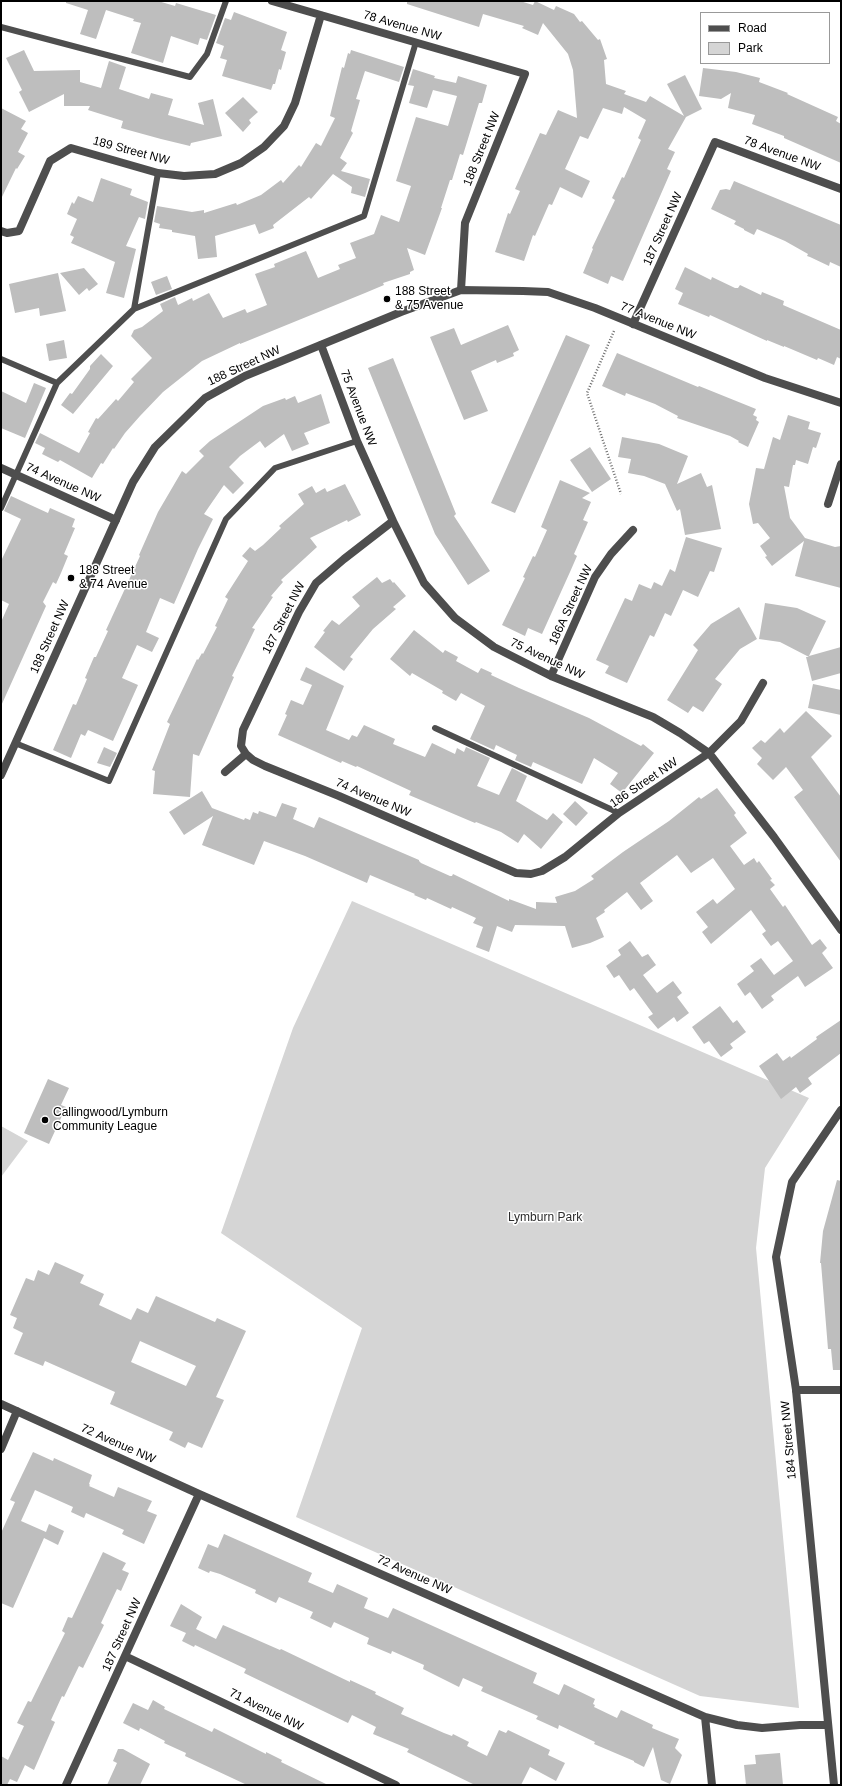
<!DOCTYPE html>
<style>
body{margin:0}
#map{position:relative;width:842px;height:1786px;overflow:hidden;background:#fff;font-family:Arial,sans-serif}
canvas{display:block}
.frame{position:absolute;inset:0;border:2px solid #000;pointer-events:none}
.legend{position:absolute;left:700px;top:12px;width:130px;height:52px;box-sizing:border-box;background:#fff;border:1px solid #999;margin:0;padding:5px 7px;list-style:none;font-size:12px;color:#000}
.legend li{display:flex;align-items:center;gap:8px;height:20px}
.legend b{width:20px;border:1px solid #999}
</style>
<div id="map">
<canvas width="842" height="1786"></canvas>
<div class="frame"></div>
<ul class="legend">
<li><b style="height:5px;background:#4e4e4e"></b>Road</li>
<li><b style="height:11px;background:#d5d5d5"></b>Park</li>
</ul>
</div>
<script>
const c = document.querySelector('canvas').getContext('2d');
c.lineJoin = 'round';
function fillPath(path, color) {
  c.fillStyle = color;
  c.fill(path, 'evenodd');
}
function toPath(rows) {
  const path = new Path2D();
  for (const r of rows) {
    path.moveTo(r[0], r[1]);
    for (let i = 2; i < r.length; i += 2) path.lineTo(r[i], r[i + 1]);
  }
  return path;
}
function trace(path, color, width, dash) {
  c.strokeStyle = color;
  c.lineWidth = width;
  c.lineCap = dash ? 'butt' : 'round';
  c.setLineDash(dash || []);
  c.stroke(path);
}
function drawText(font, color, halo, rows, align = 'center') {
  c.font = font + ' Arial,sans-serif';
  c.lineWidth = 3;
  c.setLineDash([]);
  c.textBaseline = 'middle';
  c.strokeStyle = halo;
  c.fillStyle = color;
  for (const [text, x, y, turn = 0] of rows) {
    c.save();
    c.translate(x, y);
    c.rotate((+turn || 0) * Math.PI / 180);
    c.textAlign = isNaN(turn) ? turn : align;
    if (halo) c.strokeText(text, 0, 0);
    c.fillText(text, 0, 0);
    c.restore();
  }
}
fillPath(toPath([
 [352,901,809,1098,765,1168,756,1248,799,1708,700,1696,296,1517,362,1328,221,1233,293,1028],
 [1,1126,28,1141,1,1177]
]), '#d5d5d5');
fillPath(toPath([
 [66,1,158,1,175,6,176,3,216,15,207,40,200,38,198,45,171,36,163,63,131,53,141,23,133,21,134,19,106,10,96,39,80,34,88,10,66,3],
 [407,1,520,1,533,5,535,1,554,10,556,6,574,14,580,22,582,21,598,40,600,39,607,59,604,60,606,84,626,91,624,94,646,102,650,96,684,116,667,84,685,75,702,109,686,117,668,149,675,152,667,169,671,171,623,281,611,276,608,284,583,273,593,249,592,248,615,200,612,198,622,177,624,178,641,140,638,138,646,120,624,107,622,114,603,108,588,139,580,136,565,169,590,181,582,198,560,187,552,205,549,204,535,236,533,235,524,261,495,252,508,213,510,214,520,191,515,189,540,133,546,135,558,110,577,118,573,70,568,54,543,23,538,35,522,28,524,26,483,14,479,27,407,4],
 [234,12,287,32,281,50,286,52,281,70,279,69,275,84,273,84,271,90,222,76,227,60,220,58,224,46,216,43,225,18,231,20],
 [24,50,34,71,80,70,80,82,101,88,109,61,126,67,119,89,149,99,151,93,173,99,168,115,204,125,198,103,213,99,222,136,191,143,190,146,161,139,121,128,123,121,88,110,90,106,64,106,64,94,29,112,19,92,22,90,6,58],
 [351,50,404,67,399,82,365,71,356,99,360,100,351,131,353,133,340,158,347,163,341,171,370,179,365,197,351,193,352,187,333,174,311,199,309,197,273,225,274,228,259,234,255,224,215,236,217,257,198,259,195,236,172,232,172,230,159,228,160,224,154,222,157,206,192,212,204,210,204,213,236,203,237,205,261,195,281,180,283,183,299,165,301,167,316,143,321,146,335,118,330,116,342,67,344,68,348,53,350,54],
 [703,68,736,72,760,78,759,82,788,93,787,94,838,117,836,121,841,124,841,163,784,138,784,136,752,124,755,115,728,108,731,93,721,99,699,96],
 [413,69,435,76,434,78,456,83,458,76,487,85,482,103,479,103,463,155,460,154,452,180,450,180,441,208,442,208,425,255,407,248,414,270,410,272,410,274,383,283,384,285,365,293,240,344,240,343,202,361,163,392,140,416,125,433,114,449,113,448,103,464,101,463,92,478,60,460,58,462,42,454,45,448,35,443,40,433,79,453,90,433,88,432,96,418,98,419,116,399,118,401,134,382,131,379,152,358,131,336,134,330,142,327,163,311,160,304,175,297,178,305,192,298,193,301,209,293,223,318,245,309,247,313,267,305,255,274,275,267,274,264,306,251,318,278,340,269,338,265,356,258,350,243,374,234,381,215,399,222,411,186,396,181,416,117,448,126,457,96,433,90,427,108,409,103,414,86,408,85],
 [243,97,258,112,249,120,251,123,243,132,225,113],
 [1,108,26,121,21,129,28,133,18,152,25,156,17,169,16,168,1,199],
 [101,178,132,189,130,195,148,202,145,219,139,217,126,246,136,249,124,298,106,293,115,262,71,243,74,237,70,235,77,219,67,214,72,202,74,204,78,196,93,202],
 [734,181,841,225,841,267,830,262,829,266,810,257,807,256,808,254,785,241,757,229,754,235,744,230,744,229,734,224,736,221,711,209,720,190,726,189,730,190],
 [685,267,711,280,712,277,735,288,738,288,740,285,761,295,762,292,784,301,783,305,841,330,841,359,837,357,834,365,818,358,817,360,784,346,784,347,767,340,767,341,710,315,709,317,678,304,683,293,675,289],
 [84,268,98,284,89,291,87,288,79,295,60,273],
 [58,273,66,311,40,316,39,308,15,313,9,284],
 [167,276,172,289,156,295,151,282],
 [508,325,519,350,513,353,514,356,497,363,496,360,471,371,488,411,464,420,430,337,454,328,461,345],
 [566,335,590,345,515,513,491,503],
 [64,340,67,358,49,361,46,344],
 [617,353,698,387,699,386,756,409,753,415,757,417,756,420,759,422,748,447,738,442,739,441,730,436,677,418,678,416,655,404,626,393,625,396,602,386],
 [101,354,113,366,73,414,61,405,70,393,72,394,90,369,90,366],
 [393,358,456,514,454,516,490,571,468,585,435,534,368,368],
 [34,383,46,388,25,438,1,428,1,391,26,403],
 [321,394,330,423,304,433,309,444,292,451,284,434,265,448,260,441,240,456,229,467,244,483,233,494,224,485,204,514,213,519,198,549,174,604,160,598,146,632,159,638,152,652,137,645,122,678,138,685,113,741,88,730,85,736,81,734,71,758,53,750,73,704,76,705,87,679,85,678,94,657,96,657,108,631,106,630,140,556,139,555,158,512,182,471,186,474,204,456,199,451,210,441,263,406,285,398,286,400,295,396,298,403],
 [788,415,810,422,808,429,821,433,816,448,813,447,808,464,796,460,795,465,793,465,789,487,784,486,790,518,805,538,835,547,841,546,841,588,795,576,804,541,772,566,765,557,767,556,760,546,770,538,758,523,753,524,749,504,756,468,764,469,773,437,780,440],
 [622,437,659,444,688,456,677,484,701,473,707,487,712,485,721,529,685,535,680,509,677,511,665,484,644,476,628,473,631,459,618,457],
 [590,447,611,479,592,492,570,460],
 [560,480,590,493,582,498,591,502,583,520,588,522,574,554,577,556,570,572,542,634,528,628,525,636,502,625,525,578,523,577,533,556,535,557,547,530,541,527],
 [345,484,361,515,348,522,347,520,310,538,317,547,281,580,283,582,271,596,273,597,252,628,255,629,232,676,234,677,199,756,193,754,190,797,153,794,155,771,152,770,170,724,167,722,197,659,198,660,202,653,203,654,217,627,215,626,228,599,225,597,248,561,242,556,250,547,255,551,263,545,281,528,279,526,304,504,298,494,312,486,316,493,325,488,327,492],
 [11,496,48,513,50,508,75,519,72,527,75,528,64,554,68,556,61,573,56,584,53,582,43,602,46,606,1,706,1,622,9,604,1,600,1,561,21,519,4,511],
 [686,537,722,548,714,572,710,571,698,597,683,590,671,616,665,613,654,637,650,635,627,683,605,673,609,666,596,660,625,598,632,601,639,584,651,589,654,582,662,586,670,569,675,572],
 [377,577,382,583,390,579,393,583,394,582,406,596,393,607,396,609,373,629,350,657,353,659,344,671,314,647,325,632,323,631,332,620,339,625,360,606,352,597],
 [765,603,797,608,826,621,809,656,841,647,841,673,812,681,806,657,809,657,780,642,759,639],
 [739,607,757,639,740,649,715,679,722,684,703,712,693,706,688,713,667,700,698,650,693,645,711,624],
 [414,630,443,653,445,650,458,657,456,661,478,673,481,668,492,673,491,675,519,688,589,718,641,746,643,744,654,753,622,793,610,784,618,773,594,758,582,784,533,762,531,767,515,760,517,755,496,745,494,750,470,739,485,706,461,693,456,701,442,693,443,691,412,673,410,676,390,659],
 [306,667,344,686,326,730,349,740,352,735,357,737,364,725,395,739,393,744,425,757,432,743,455,754,457,748,464,752,466,747,490,758,477,786,499,795,512,768,527,776,516,801,547,820,553,813,563,822,541,849,524,834,518,843,501,832,476,822,475,823,409,795,411,791,357,766,356,767,342,761,341,763,278,735,287,715,285,714,291,700,303,705,312,685,300,680],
 [813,684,841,690,841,715,808,708],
 [806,711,832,736,811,757,841,797,841,862,794,797,803,790,786,767,773,780,757,764,762,758,752,748,761,740,765,743,780,728,784,733],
 [104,747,117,753,110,767,97,763],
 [717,788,736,813,734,815,747,833,730,846,744,865,754,858,757,863,759,861,772,879,770,880,775,885,770,889,783,907,785,905,812,945,820,939,827,948,822,953,833,968,805,987,798,976,771,996,774,1000,762,1009,750,992,745,996,737,984,754,971,750,966,761,958,774,975,793,961,778,941,771,946,762,934,766,931,751,910,711,944,702,932,708,927,696,912,713,899,717,904,735,889,713,858,691,873,677,855,640,883,653,901,641,910,627,892,604,910,605,912,596,918,604,937,590,943,572,948,565,926,515,925,512,932,497,926,489,952,476,947,483,927,473,923,476,918,452,907,451,909,427,898,426,900,414,895,415,894,370,875,367,883,305,856,264,841,254,865,202,845,213,816,184,835,169,812,202,791,212,808,244,820,245,818,250,820,253,812,258,814,259,811,276,817,282,803,297,808,293,819,314,828,319,817,419,860,419,861,421,863,450,876,452,876,453,874,509,901,509,899,536,909,536,902,557,903,555,897,575,891,594,879,591,876,623,852,669,821,699,797,701,799],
 [575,801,588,813,576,826,563,814],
 [630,941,642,957,648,954,656,965,643,975,657,993,673,981,682,993,677,997,689,1013,677,1022,674,1017,658,1029,648,1017,653,1014,634,988,630,991,619,975,614,978,606,966,621,955,618,950],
 [720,1006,733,1023,737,1020,746,1032,730,1044,733,1048,721,1057,709,1041,704,1044,692,1027],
 [841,1020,841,1053,808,1078,812,1084,800,1093,796,1087,781,1099,759,1066,777,1053,783,1061,790,1056,791,1058,817,1039,816,1037],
 [48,1079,69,1088,61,1105,66,1107,49,1144,24,1133],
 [837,1180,841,1181,841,1370,833,1370,831,1349,828,1349,821,1263,820,1263,823,1231],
 [55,1262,84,1275,80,1283,104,1294,99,1305,131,1320,137,1308,148,1313,156,1296,215,1322,217,1318,246,1331,216,1397,224,1400,202,1448,188,1442,185,1448,169,1440,173,1432,110,1404,115,1392,45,1361,43,1366,14,1354,23,1333,13,1328,17,1318,10,1315,26,1278,34,1281,38,1270,49,1275],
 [140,1341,196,1366,186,1386,131,1362],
 [33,1452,53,1461,54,1458,92,1475,89,1484,90,1485,89,1486,114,1497,118,1487,152,1501,147,1511,157,1515,144,1544,122,1534,124,1530,86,1513,84,1518,71,1512,73,1507,35,1490,21,1521,46,1532,49,1524,64,1531,58,1545,44,1538,13,1608,1,1603,1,1533,15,1502,10,1500],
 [224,1534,312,1573,308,1582,333,1593,337,1584,368,1598,364,1608,388,1618,393,1608,537,1673,533,1683,559,1695,564,1684,595,1699,593,1704,595,1705,594,1707,617,1718,621,1710,653,1725,652,1728,679,1739,675,1748,682,1755,670,1784,661,1780,653,1747,644,1767,634,1762,634,1761,594,1744,595,1742,559,1725,558,1729,536,1719,538,1716,481,1691,483,1687,463,1678,459,1687,423,1669,424,1665,392,1651,391,1654,367,1644,369,1638,334,1622,331,1628,310,1618,313,1612,279,1597,276,1603,255,1593,256,1590,220,1574,210,1571,209,1573,198,1568,208,1544,218,1548],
 [103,1552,126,1563,122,1570,129,1573,121,1591,117,1589,101,1623,104,1625,83,1668,79,1666,64,1697,62,1696,51,1720,55,1722,34,1770,25,1765,17,1782,10,1779,7,1785,1,1785,1,1756,8,1760,24,1726,17,1723,28,1701,31,1702,65,1633,62,1631,68,1617,72,1618],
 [181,1604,202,1617,196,1629,216,1639,223,1625,280,1650,281,1649,350,1682,350,1680,376,1692,375,1694,404,1708,401,1714,444,1733,452,1736,453,1734,469,1742,467,1746,487,1756,499,1730,506,1733,508,1730,550,1750,548,1755,565,1763,556,1781,530,1767,521,1785,475,1785,407,1752,409,1749,373,1734,376,1727,352,1715,348,1723,244,1673,246,1669,195,1645,194,1647,182,1641,186,1633,170,1626],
 [153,1700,165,1707,164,1709,212,1732,214,1728,266,1754,266,1752,282,1760,281,1762,328,1785,247,1785,185,1756,186,1753,164,1743,165,1741,140,1728,139,1731,123,1723,133,1703,148,1710],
 [118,1749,123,1749,150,1764,140,1785,107,1785,117,1763,113,1761],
 [780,1753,783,1785,746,1785,744,1765,756,1764,755,1755]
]), '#bebebe');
trace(toPath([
 [614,331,587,393,621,494]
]), '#707070', 2.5, [1, 2]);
trace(toPath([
 [1,27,190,77,207,54,226,1],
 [134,309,158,173],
 [1,359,57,383],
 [1,508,57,383,134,309,364,216,416,42],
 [435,728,619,813],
 [15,743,109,781,226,519,275,468,357,441]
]), '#4e4e4e', 6);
trace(toPath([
 [272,1,525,74,465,223,461,290],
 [1,231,7,233,19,231,50,161,71,148,158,173,184,176,215,174,241,163,264,147,284,126,295,103,321,15],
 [633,324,715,142,841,189],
 [321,345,357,441,393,521,424,583,455,618,494,647,551,676,653,717,680,733,709,753,774,837,841,930],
 [1,468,116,520],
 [828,504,841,464],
 [551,676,595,577,611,554,633,530],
 [246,754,241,746,243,730,299,612,316,583,344,559,393,521],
 [225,772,246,754,253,760,265,766,339,796,516,873,531,874,542,871,565,857,619,813,709,753,741,721,763,683],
 [796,1390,841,1390],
 [1,1404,199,1494,705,1717,737,1725,762,1728,800,1725,828,1725],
 [1,1449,17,1411],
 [125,1656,396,1785],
 [705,1717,712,1785],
 [66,1785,199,1494]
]), '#4e4e4e', 8);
trace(toPath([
 [1,775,133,482,155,447,205,398,245,376,401,312,461,290,523,291,548,292,595,308,765,378,841,403],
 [834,1785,796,1390,776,1257,792,1182,841,1110]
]), '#4e4e4e', 8);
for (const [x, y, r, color] of [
 [387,299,4,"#000"],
 [71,578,4,"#000"],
 [45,1120,4,"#000"]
]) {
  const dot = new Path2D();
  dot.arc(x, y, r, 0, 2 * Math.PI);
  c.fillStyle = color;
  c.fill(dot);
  trace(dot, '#fff', 1.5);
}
drawText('12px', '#000', '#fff', [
 ["78 Avenue NW",402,26,16],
 ["188 Street NW",482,149,-68],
 ["189 Street NW",131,151,15],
 ["78 Avenue NW",782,154,20],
 ["187 Street NW",663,229,-66],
 ["77 Avenue NW",658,321,22],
 ["188 Street NW",244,366,-25],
 ["75 Avenue NW",358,408,69],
 ["74 Avenue NW",63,483,24],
 ["186A Street NW",571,605,-65],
 ["187 Street NW",284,618,-63],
 ["188 Street NW",50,637,-66],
 ["75 Avenue NW",547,659,25],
 ["186 Street NW",644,783,-34],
 ["74 Avenue NW",373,798,23],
 ["184 Street NW",789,1440,-95],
 ["72 Avenue NW",118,1444,24],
 ["72 Avenue NW",414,1575,24],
 ["187 Street NW",122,1635,-66],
 ["71 Avenue NW",266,1710,26]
]);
drawText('12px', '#000', '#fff', [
 ["188 Street",395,292],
 ["& 75 Avenue",395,306],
 ["188 Street",79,571],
 ["& 74 Avenue",79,585],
 ["Callingwood/Lymburn",53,1113],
 ["Community League",53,1127]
], 'left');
drawText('12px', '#2c2c2c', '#fff', [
 ["Lymburn Park",545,1218]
]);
</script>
